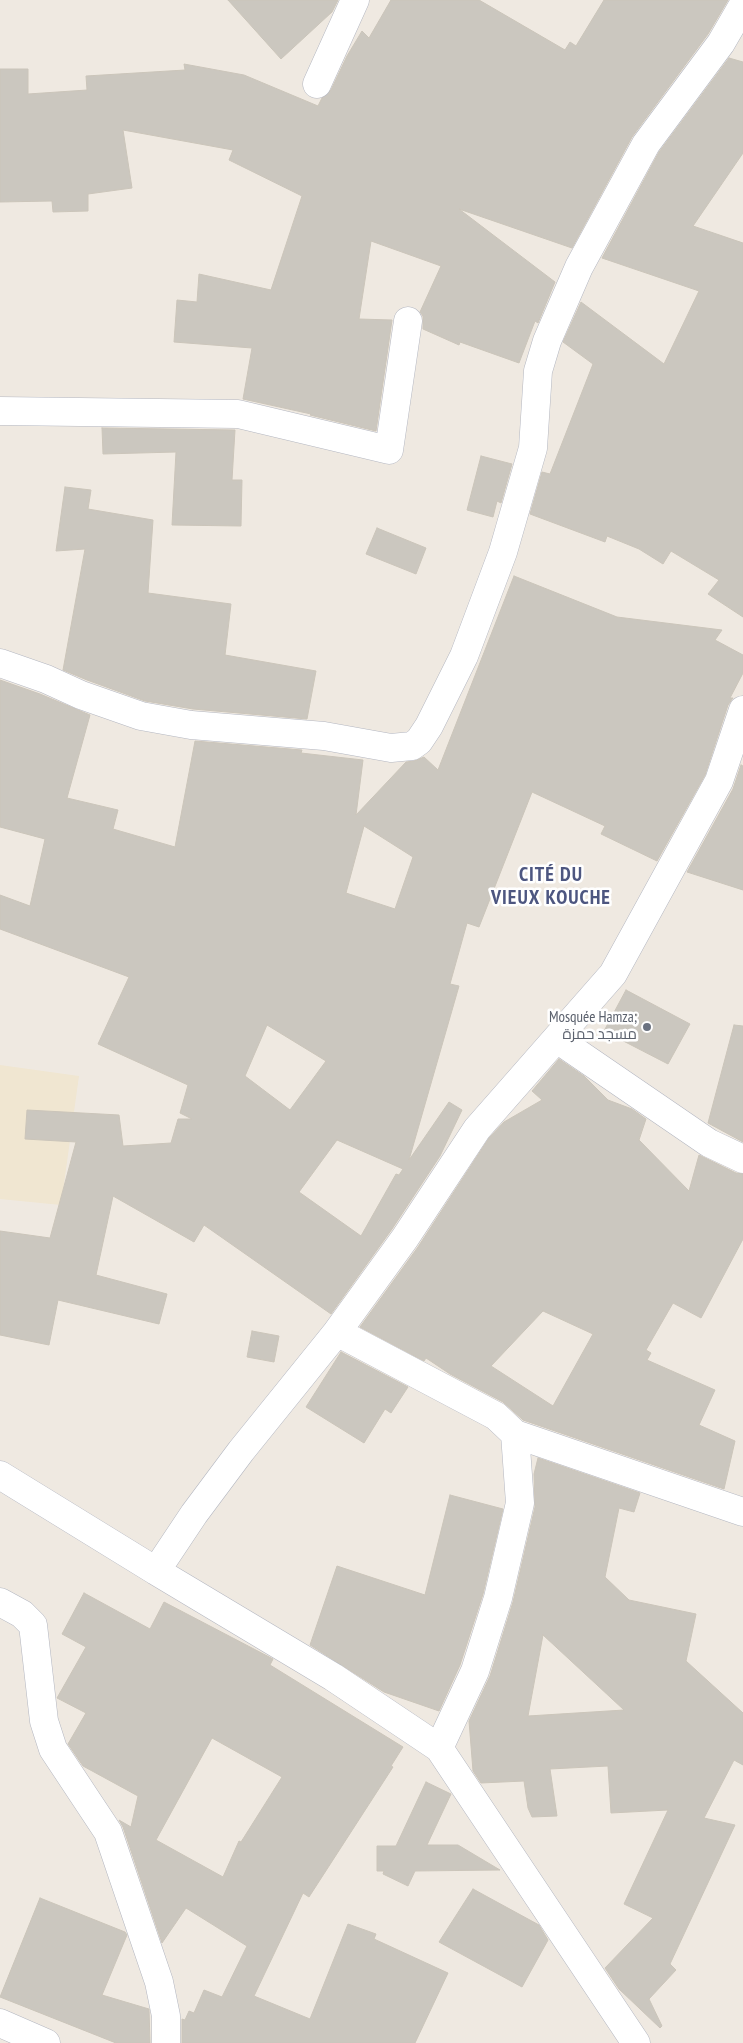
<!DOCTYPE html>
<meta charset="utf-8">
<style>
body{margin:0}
canvas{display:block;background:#efe9e1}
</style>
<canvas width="743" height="2043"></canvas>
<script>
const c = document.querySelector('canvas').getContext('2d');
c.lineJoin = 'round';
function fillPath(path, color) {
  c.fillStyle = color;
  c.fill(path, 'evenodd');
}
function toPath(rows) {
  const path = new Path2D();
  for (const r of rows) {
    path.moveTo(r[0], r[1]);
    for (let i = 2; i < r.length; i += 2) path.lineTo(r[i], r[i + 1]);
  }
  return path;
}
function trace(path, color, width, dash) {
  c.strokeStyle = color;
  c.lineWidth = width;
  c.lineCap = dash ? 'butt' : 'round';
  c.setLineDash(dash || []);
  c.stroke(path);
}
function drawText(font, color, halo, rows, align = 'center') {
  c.font = font + ' "PT Sans Narrow",Cairo,sans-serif';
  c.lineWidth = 5;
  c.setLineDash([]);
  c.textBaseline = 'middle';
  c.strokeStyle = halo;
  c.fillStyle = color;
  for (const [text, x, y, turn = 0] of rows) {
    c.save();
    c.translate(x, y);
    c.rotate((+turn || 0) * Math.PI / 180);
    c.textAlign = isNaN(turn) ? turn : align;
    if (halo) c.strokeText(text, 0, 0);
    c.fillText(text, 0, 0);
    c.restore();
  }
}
fillPath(toPath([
 [0,1065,79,1076,61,1205,0,1199]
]), '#f0e6d1');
const building = toPath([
 [228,0,338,0,332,12,281,59,228,0],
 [391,0,479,0,565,50,570,42,576,46,604,0,728,0,708,34,632,137,572,248,459,209,555,282,538,323,535,321,519,363,460,342,459,345,423,329,423,316,420,312,441,266,371,241,359,319,392,320,376,431,310,415,311,414,243,399,252,348,174,342,177,300,197,302,199,274,271,290,302,196,229,160,233,150,123,130,132,188,88,194,88,211,53,212,52,201,0,202,0,69,28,69,28,94,87,90,86,76,185,70,184,64,244,75,318,106,322,98,331,90,347,56,362,31,369,38,391,0],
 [729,58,743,62,743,153,693,226,743,243,743,617,708,594,719,580,671,551,663,564,639,549,607,536,605,542,530,514,542,472,550,474,593,364,563,342,581,302,664,364,699,291,602,258,659,152,729,58],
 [102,428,235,430,232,480,242,480,241,526,172,525,176,452,103,454,102,428],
 [481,456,512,464,501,503,497,501,493,517,467,510,481,456],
 [65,487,91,490,88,509,153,520,148,593,231,604,225,655,316,671,307,719,193,709,145,701,87,680,63,670,85,549,56,551,65,487],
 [377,528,426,548,416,574,366,554,377,528],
 [514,576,617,617,722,630,715,640,743,655,743,673,730,698,733,698,728,705,705,775,657,861,601,834,605,826,532,792,479,927,467,923,450,984,459,986,409,1160,449,1102,462,1110,440,1156,392,1229,331,1314,204,1225,194,1242,113,1196,96,1275,167,1294,159,1324,58,1300,49,1345,0,1335,0,1231,50,1238,76,1142,25,1139,27,1110,119,1115,123,1146,171,1143,178,1119,192,1119,180,1113,188,1085,98,1044,129,977,0,929,0,895,30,906,45,839,0,827,0,680,40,694,90,715,67,798,118,810,113,829,175,847,195,741,302,750,301,753,363,760,356,815,406,762,414,761,424,757,438,770,514,576],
 [364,826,413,857,395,909,346,893,364,826],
 [267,1025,326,1061,290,1110,245,1076,267,1025],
 [337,1140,403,1169,399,1175,396,1174,361,1236,299,1192,337,1140],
 [741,765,743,766,743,890,687,872,733,789,741,765],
 [626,990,690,1024,668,1064,604,1031,626,990],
 [734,1025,743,1026,743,1142,708,1123,734,1025],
 [559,1059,584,1076,608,1100,632,1109,646,1119,639,1140,689,1191,699,1155,736,1173,743,1174,743,1239,701,1318,673,1303,646,1350,651,1353,647,1360,715,1390,699,1425,735,1441,724,1489,523,1420,503,1402,450,1374,426,1358,424,1361,360,1327,418,1247,489,1138,504,1122,542,1100,532,1091,559,1059],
 [543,1311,593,1334,553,1406,491,1366,543,1311],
 [252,1331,279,1336,274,1362,247,1357,252,1331],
 [341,1352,408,1387,391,1413,385,1409,364,1443,306,1407,341,1352],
 [538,1458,640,1493,634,1512,619,1508,605,1577,629,1600,696,1614,686,1661,743,1713,743,1765,734,1760,704,1818,735,1825,670,1964,676,1970,649,1999,662,2026,660,2028,619,1989,605,1968,653,1918,624,1904,668,1810,611,1813,608,1766,550,1769,557,1816,532,1817,528,1808,524,1781,481,1783,473,1771,469,1721,490,1676,513,1602,535,1507,534,1474,538,1458],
 [543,1635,624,1710,528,1716,543,1635],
 [450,1495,503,1509,483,1594,460,1665,439,1711,384,1692,310,1645,337,1566,425,1595,450,1495],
 [84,1593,150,1629,164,1602,273,1659,270,1665,403,1747,391,1766,393,1767,309,1897,303,1893,254,1996,310,2019,348,1924,376,1934,374,1939,448,1973,415,2043,182,2043,182,2019,185,2020,189,2011,194,2013,204,1990,222,1997,247,1946,186,1908,162,1943,123,1827,119,1820,131,1827,138,1796,83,1766,68,1744,86,1713,57,1698,86,1647,62,1634,84,1593],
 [212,1738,282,1777,241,1842,239,1841,223,1877,156,1840,212,1738],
 [426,1782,451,1794,427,1845,458,1845,500,1870,415,1871,408,1886,383,1874,384,1871,377,1871,377,1846,396,1846,426,1782],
 [473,1889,539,1925,548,1940,522,1987,439,1942,473,1889],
 [40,1898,125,1932,127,1935,102,1995,149,2009,150,2043,116,2043,0,1997,40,1898]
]);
fillPath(building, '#cbc7bf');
trace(building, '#cbc5ba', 1);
const minor = toPath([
 [317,84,355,0],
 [0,411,238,414,389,450,408,321],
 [0,663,46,679,81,695,141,716,191,725,324,736,391,748,412,746,419,741,429,726,464,656,503,552,533,448,538,371,547,341,579,267,646,144,721,43,743,5],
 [557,1039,709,1143,743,1159],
 [337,1332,496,1416,515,1434,520,1503,498,1598,475,1671,439,1748],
 [515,1434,743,1512],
 [0,1475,156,1571,194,1514,241,1451,337,1332,405,1238,477,1129,613,974,719,781,743,710],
 [156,1571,333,1677,439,1748,636,2043],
 [0,1602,22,1614,33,1625,44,1721,53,1749,108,1832,159,1982,166,2016,166,2043],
 [0,2023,46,2043]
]);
trace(minor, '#b4b7c1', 29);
trace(minor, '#fff', 28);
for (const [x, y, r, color] of [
 [647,1027,5,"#6b7280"]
]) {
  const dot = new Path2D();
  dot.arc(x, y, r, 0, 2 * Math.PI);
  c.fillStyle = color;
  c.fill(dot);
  trace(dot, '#fff', 2);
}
drawText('15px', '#5b616d', '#fff', [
 ["Mosquée Hamza;",637,1018],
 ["مسجد حمزة",637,1035]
], 'right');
c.letterSpacing = '1px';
drawText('bold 20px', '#4d5680', '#fff', [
 ["CITÉ DU",551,875],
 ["VIEUX KOUCHE",551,898]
]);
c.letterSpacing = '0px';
</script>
